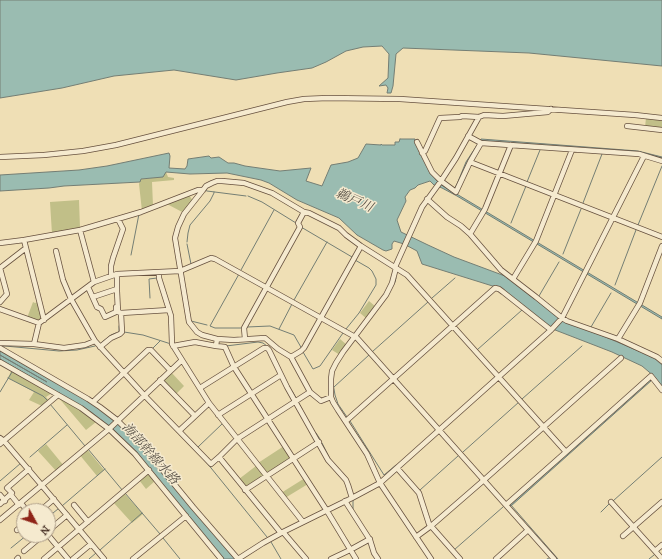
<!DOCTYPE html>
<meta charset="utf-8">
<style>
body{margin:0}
#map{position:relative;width:662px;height:559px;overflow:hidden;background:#efdfb5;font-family:"IM FELL French Canon",serif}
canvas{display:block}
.north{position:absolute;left:16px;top:503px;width:40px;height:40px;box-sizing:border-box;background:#f5eacf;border:1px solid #aa9a86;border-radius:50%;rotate:130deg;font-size:11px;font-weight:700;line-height:16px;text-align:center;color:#3a2218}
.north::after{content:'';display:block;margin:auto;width:14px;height:18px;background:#8f2418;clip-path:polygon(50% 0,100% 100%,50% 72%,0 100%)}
</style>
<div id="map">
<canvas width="662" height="559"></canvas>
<div class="north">N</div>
</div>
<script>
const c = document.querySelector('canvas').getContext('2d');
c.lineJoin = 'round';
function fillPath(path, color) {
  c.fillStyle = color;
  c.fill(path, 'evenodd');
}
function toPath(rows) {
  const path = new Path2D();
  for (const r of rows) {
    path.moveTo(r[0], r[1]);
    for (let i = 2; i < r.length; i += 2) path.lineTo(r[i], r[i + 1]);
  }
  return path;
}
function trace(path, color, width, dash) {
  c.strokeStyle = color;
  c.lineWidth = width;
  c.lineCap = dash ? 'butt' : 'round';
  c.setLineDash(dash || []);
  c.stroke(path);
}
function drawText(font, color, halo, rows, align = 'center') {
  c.font = font + ' "IM FELL French Canon","Noto Serif JP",serif';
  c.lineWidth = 3;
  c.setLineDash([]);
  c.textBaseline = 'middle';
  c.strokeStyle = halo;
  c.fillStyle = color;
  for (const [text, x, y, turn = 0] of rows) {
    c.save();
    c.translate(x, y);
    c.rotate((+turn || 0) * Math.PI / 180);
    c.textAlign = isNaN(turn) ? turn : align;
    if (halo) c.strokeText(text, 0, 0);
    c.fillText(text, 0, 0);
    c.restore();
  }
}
fillPath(toPath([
 [646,118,662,120,662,129,645,127],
 [166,172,168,177,174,178,174,180,152,182,153,206,142,211,139,184,141,179,151,178],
 [189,195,193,201,184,213,167,204],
 [79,200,80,228,52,234,50,202],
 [369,301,376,307,367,319,360,313],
 [33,302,35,303,38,302,42,319,39,322,27,318],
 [340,339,347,345,340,355,332,350],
 [11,371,52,393,46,397,50,402,42,406,29,400,34,392,8,378],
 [170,371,184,386,175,395,162,379],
 [58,397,67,401,96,421,96,422,86,430],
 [46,444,64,466,57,472,38,451],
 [284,446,291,458,268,474,266,473,258,463],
 [86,448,104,470,97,476,79,454],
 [256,466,264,475,247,488,239,479],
 [148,472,155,481,146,489,139,480],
 [305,478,308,484,285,498,281,493],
 [124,493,143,514,132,523,113,502]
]), '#c1bf88');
const water = toPath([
 [0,0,662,0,662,66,529,53,403,48,396,54,393,86,391,93,387,93,388,88,386,85,379,86,388,78,389,54,382,46,363,47,346,51,326,62,312,68,277,73,236,80,174,70,114,76,62,88,0,98,0,0],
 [400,139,415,139,415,140,420,150,419,151,421,155,422,155,432,174,437,181,443,186,453,191,457,184,466,162,481,139,638,151,662,157,662,158,637,152,482,141,455,193,662,317,662,319,457,196,442,188,434,185,430,181,418,185,415,188,410,190,405,197,406,201,397,220,401,232,428,245,454,257,505,276,558,317,653,357,662,365,662,388,655,377,642,366,612,352,550,328,499,288,422,264,417,251,404,244,394,241,392,244,392,249,386,251,383,250,357,235,339,218,297,200,269,183,261,180,227,173,190,174,166,172,163,177,141,179,140,182,64,186,49,188,0,191,0,175,79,170,107,166,169,153,170,156,169,168,185,169,187,166,188,159,209,156,211,158,219,157,228,163,234,163,245,166,280,171,311,168,306,181,322,186,331,165,348,162,358,158,366,144,381,145,381,144,382,145,395,145,395,142,399,142,400,139],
 [0,350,87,400,110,416,141,446,235,559,224,559,185,513,136,452,110,427,91,412,79,405,0,359,0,355,47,382,0,355,0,350],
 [651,379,652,380,511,506,510,505,651,379]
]);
fillPath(water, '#9abcb1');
trace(water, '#747e74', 1);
trace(toPath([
 [527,182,540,150],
 [205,190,207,191,246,196],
 [248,196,262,202,296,223],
 [583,203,602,154],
 [511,223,526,186],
 [638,225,662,166],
 [301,227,352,257],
 [187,242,188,233,190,225,210,201,214,193,214,192],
 [187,244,191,264],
 [563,254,581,209],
 [131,255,139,214],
 [241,270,274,210],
 [239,274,210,326,215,328,242,328],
 [615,285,636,230],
 [389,293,395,282,396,278],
 [539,296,559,262],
 [150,298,149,279,157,278],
 [432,298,455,278],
 [294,300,327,242],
 [191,321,207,325],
 [247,327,270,326,294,335,302,349],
 [591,327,611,293],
 [279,329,292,304],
 [346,329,359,313,376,285,376,279,372,271,369,268,355,260],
 [119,332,119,326],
 [124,332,143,335,171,344],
 [101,343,111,335,116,333],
 [1,346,5,346,59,351,77,350,95,346],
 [226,346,258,342,263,343,267,346],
 [152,349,160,341],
 [477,350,522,310],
 [303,352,313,369,320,366,343,333],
 [372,352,428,302],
 [8,378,43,396,48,401],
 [333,383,335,395,338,404,347,417],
 [334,387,369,355],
 [292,391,296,398],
 [0,392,12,372],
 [148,396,157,405],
 [522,399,582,346],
 [298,402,302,409],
 [50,404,85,446],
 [350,421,384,475,396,465],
 [316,433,320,439],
 [322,443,330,459],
 [198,447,222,424],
 [88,449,123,491],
 [463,452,519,402],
 [30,457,67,425],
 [207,463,267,537],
 [339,469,346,477],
 [0,481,21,463],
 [420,490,458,456],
 [125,493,160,534],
 [353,500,353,509],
 [613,501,662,457],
 [511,505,558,559],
 [62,506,105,469],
 [601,512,609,504],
 [48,517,58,509],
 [163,538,180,559],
 [271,542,281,559],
 [11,548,27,535],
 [100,550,142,513],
 [454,550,503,507],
 [89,559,96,553],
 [547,559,549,558],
 [649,559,654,555]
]), '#747e74', 1);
const minor = toPath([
 [627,126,662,130],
 [468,136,481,143,639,154,662,161],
 [417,142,432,172,441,181,456,192,470,162,481,143],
 [422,153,425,151,440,118,460,117,462,116,479,117,484,115,503,116,548,112,551,109],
 [0,157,44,155,83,151,116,145,287,102,304,99,328,98,400,99,635,115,662,118],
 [470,162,662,237],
 [427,199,447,217,461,226,470,234,501,270,536,297,562,318,567,321,618,339,657,357,662,361],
 [80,230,94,282],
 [470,234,485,209,511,145],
 [24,240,44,320],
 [0,243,24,240,80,230,141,212,198,190,203,190],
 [56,251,63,280,71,299,95,341],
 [395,267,422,207,441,181,456,158,479,117],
 [0,268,26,248],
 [396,268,392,283,386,295,343,352,336,363,332,371,331,379,331,397,333,402,338,410,367,454,380,483,431,559],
 [159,272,159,278,171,316,172,344,209,403,303,522],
 [111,276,111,266,113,258,123,229,118,219],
 [513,279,536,241,572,150],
 [88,287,97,307,101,309,105,317,116,312,116,307],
 [93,297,117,289],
 [0,302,7,294,0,268],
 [0,309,39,323],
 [121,313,169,310],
 [217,339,216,346,225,347,234,367,327,511,356,559],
 [245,339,244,328,300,227,298,223,304,212],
 [618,339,640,303,662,246],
 [0,343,34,344,64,348,85,345,95,341,144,395,211,464,219,457,237,439,310,392],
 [34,344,39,323,94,282,117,274,180,271,211,258,215,259,357,338,554,559],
 [173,346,195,342,216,346],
 [100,347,111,338,120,334,122,332,121,313,118,312,117,291,117,274],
 [0,348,88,399,100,407,117,420,142,445,193,507,238,559],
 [291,357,301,351,304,348,361,246],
 [0,362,81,408,109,429,135,454,221,559],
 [160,380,195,416],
 [200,388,264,348,267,348,269,350,287,387,328,460,346,480,348,485,352,498],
 [331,397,321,401,310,392,291,357,278,349,265,338,234,340,217,339,202,335,197,332,189,322,175,238,178,227,184,214,203,190,206,186,212,183,217,181,222,181,244,183,272,193,304,212,309,213,339,228,346,235,361,246,407,275,566,452],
 [93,402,148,350,151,350,170,370],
 [218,415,281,375],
 [346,421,495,288,499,289,503,292,551,330],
 [179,431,209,403],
 [0,438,4,441,39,482,104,559],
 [0,444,58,395],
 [219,457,281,533],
 [397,468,419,493,429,524,431,527],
 [245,490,319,442],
 [0,495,5,501],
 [11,495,19,505],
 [345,501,370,540,374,553,378,559],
 [611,502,655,551],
 [21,503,27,511],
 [0,504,12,493,7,488,29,469],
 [74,505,88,522],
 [506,505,566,452,651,376,662,390],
 [40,511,54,499],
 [0,520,109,429,182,360],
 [431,526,460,559],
 [17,530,24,524],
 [48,531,67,515],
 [283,532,306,559],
 [48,535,68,559],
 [623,536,662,502],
 [416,537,431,526,484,480,621,358],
 [24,551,43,535],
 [17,559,18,558],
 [44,559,149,470],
 [73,559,91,544],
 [133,559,186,516],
 [238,559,263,543,283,532,352,498,380,483,551,330,562,318,644,156],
 [331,559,350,550,370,539],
 [496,559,528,530],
 [662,559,655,551,662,545]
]);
trace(minor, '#67513f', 6);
trace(minor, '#f5eacf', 4.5);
drawText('italic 13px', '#575046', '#f5eacf', [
 ["鵜戸川",354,201,24],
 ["海部幹線水路",150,454,48]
]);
</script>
